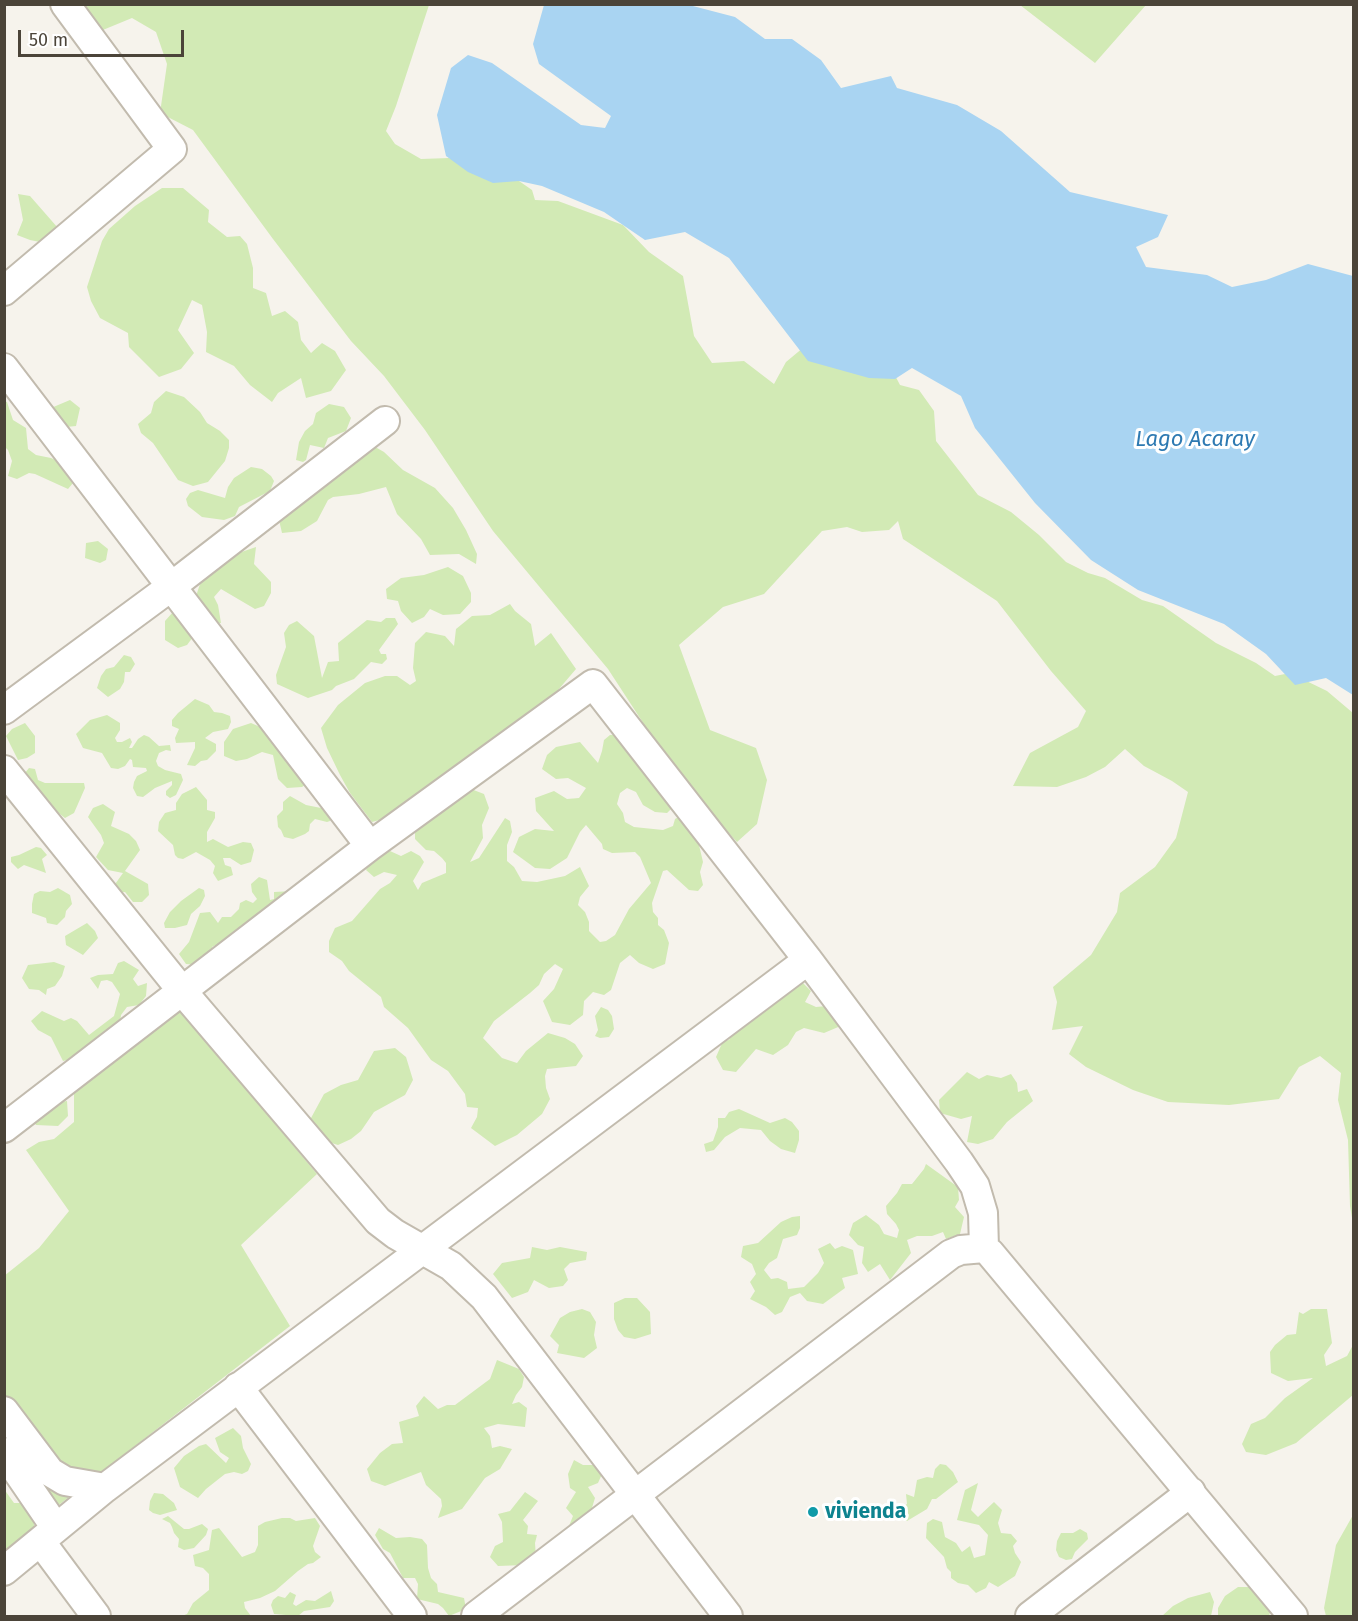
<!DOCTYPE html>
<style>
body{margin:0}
#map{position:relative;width:1358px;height:1621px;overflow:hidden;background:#f6f3ec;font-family:"Fira Sans",sans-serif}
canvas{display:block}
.frame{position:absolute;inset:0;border:6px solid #4b4439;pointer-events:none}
.scale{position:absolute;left:18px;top:30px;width:166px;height:27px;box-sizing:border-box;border:3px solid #4b4439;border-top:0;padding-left:8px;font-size:18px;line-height:21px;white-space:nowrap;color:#4b4439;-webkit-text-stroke:4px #fff;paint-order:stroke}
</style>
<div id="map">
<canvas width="1358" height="1621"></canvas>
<div class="frame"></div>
<div class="scale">50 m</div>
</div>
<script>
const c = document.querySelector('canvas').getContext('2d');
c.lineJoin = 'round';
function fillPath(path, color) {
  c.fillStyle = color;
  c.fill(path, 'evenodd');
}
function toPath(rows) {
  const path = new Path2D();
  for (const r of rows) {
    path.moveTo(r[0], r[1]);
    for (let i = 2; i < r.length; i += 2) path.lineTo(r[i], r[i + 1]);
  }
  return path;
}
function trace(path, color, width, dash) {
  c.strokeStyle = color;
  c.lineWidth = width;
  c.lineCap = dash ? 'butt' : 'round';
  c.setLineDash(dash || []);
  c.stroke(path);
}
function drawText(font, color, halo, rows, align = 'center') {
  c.font = font + ' "Fira Sans",sans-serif';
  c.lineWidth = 6;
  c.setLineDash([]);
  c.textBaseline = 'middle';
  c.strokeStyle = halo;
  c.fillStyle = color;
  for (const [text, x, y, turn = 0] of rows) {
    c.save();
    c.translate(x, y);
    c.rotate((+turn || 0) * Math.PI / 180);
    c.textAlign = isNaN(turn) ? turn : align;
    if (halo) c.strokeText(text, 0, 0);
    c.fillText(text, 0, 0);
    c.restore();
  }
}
fillPath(toPath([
 [77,5,429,5,396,106,386,131,395,144,421,159,449,158,506,172,532,190,535,200,558,201,623,225,649,252,683,276,694,336,712,363,744,361,774,384,786,362,810,342,887,360,900,385,919,390,934,411,936,441,978,495,1011,512,1039,535,1066,562,1088,573,1105,578,1142,600,1163,606,1216,643,1256,663,1275,676,1290,673,1327,691,1353,713,1353,1224,1350,1206,1348,1140,1338,1100,1341,1073,1320,1056,1299,1067,1279,1099,1229,1105,1168,1102,1133,1090,1086,1067,1069,1054,1083,1026,1052,1030,1057,1002,1053,987,1091,955,1117,912,1120,893,1155,867,1176,838,1188,792,1172,781,1144,766,1125,749,1105,767,1086,777,1057,787,1013,786,1030,753,1078,727,1086,711,1051,671,997,601,903,539,898,521,889,530,862,532,847,527,822,531,764,594,723,607,679,645,710,730,756,748,767,780,757,824,737,842,711,814,651,735,608,669,493,531,425,430,384,376,351,341,273,239,193,130,160,113,167,64,156,32,132,18,98,32],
 [1020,5,1146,4,1146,5,1095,63],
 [162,188,183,188,209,210,208,222,227,237,240,236,247,244,253,268,253,288,266,293,272,316,285,311,298,322,301,340,311,353,322,343,335,351,346,370,331,391,306,398,301,378,278,393,272,402,250,385,234,366,206,352,207,332,202,305,192,300,178,330,194,353,181,369,159,377,129,347,128,333,100,318,91,301,87,287,102,241,109,229,135,206],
 [18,194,30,196,58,228,50,244,30,240,17,235,23,220],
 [166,391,184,397,200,412,207,423,220,431,229,440,229,448,225,461,208,482,193,486,178,480,153,443,141,433,138,424,151,413,154,402],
 [70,400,80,408,76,426,66,427,51,408],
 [4,401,7,402,13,420,26,428,28,449,36,455,51,458,76,469,73,483,68,489,35,474,29,473,17,479,8,476,12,461,8,450,5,447],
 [329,404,344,407,351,418,346,431,328,438,324,448,310,445,306,460,303,462,296,460,299,442,305,431,313,424,316,413],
 [370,444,384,452,403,470,435,488,453,508,466,530,477,554,476,564,459,554,430,555,421,539,397,514,386,487,359,494,333,497,328,500,317,521,301,531,282,533,279,520],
 [251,467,262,469,271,476,274,481,270,491,239,507,235,516,224,520,202,517,188,506,186,499,190,493,198,490,225,498,228,487,234,478],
 [98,541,108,549,106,560,100,563,85,558,86,543],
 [256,547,254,564,271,582,271,593,264,606,255,609,221,589,214,597,218,605,221,623,211,624,197,604,197,593,202,578,224,558],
 [448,567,463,576,471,593,471,602,460,614,443,615,430,609,424,617,412,623,401,611,398,601,387,599,386,589,401,578,424,575],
 [510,604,515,611,531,624,535,646,551,633,576,669,547,703,394,816,372,822,350,793,340,775,327,748,321,728,338,705,365,683,385,676,397,676,410,685,416,681,413,668,415,643,426,632,445,636,454,646,456,629,472,616,490,615],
 [173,612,182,616,193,637,187,645,178,648,165,640,165,621],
 [386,618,395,618,398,624,379,650,381,654,386,654,387,659,382,664,371,662,354,679,336,686,332,690,308,698,277,684,276,675,286,647,284,633,289,625,297,621,314,636,322,678,328,662,339,661,338,643,367,620,381,622],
 [124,655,131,657,135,664,130,672,125,672,124,682,120,689,108,697,97,688,101,676,106,669,114,667],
 [195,699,209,705,214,712,222,713,230,716,231,722,228,729,213,732,205,738,216,744,216,751,207,760,201,761,195,766,187,765,195,748,195,742,176,743,175,738,179,729,172,726,172,720,178,713],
 [107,715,120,723,120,730,115,738,117,742,122,742,130,738,132,742,129,748,132,748,138,739,144,735,149,737,159,746,170,745,171,751,166,750,159,753,156,761,158,766,165,770,181,774,183,780,176,795,170,798,166,795,166,791,172,785,172,781,155,788,143,797,137,796,133,788,134,782,137,776,147,771,146,768,133,767,132,760,130,759,125,766,118,769,111,768,102,753,83,748,76,734,90,720],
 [25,723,35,736,35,753,27,758,18,760,6,736,12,729],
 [251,723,267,730,308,783,302,787,287,788,278,779,273,755,262,752,247,759,236,761,224,756,224,742,233,729],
 [622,734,673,807,667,813,655,812,643,805,636,792,627,788,620,793,617,804,623,813,625,822,634,827,663,830,673,826,675,819,682,815,701,834,699,845,703,862,700,872,703,885,698,891,689,890,667,870,663,871,652,903,653,912,658,918,658,925,664,930,669,943,665,964,653,969,639,963,630,955,620,963,611,990,604,995,593,992,584,1001,583,1015,570,1025,552,1022,543,1001,554,989,563,969,555,964,544,974,539,985,530,993,494,1021,483,1038,502,1058,517,1063,526,1051,548,1033,565,1038,575,1044,583,1056,576,1066,547,1069,545,1076,546,1088,550,1099,542,1114,517,1135,495,1146,471,1128,477,1117,478,1108,467,1107,465,1094,448,1071,431,1060,408,1028,384,1007,381,997,349,971,342,961,329,952,329,941,335,928,352,921,380,889,390,883,397,875,384,872,374,877,366,870,369,864,376,857,390,851,401,856,411,851,420,856,424,862,413,881,418,890,422,883,446,873,446,863,442,858,434,851,426,850,415,839,415,833,419,825,471,789,484,794,489,808,482,825,483,838,470,862,479,858,505,818,510,821,512,832,507,845,507,861,514,867,522,881,537,882,565,876,580,867,589,886,580,897,578,905,585,912,589,922,589,931,600,942,606,941,615,935,629,909,651,883,640,857,635,852,612,853,603,849,602,844,586,825,580,832,567,858,550,869,535,868,513,852,519,837,535,829,554,831,536,811,535,798,554,791,567,799,579,798,586,788,568,778,556,779,542,769,547,755,556,747,580,742,598,763,602,751,604,740,610,735],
 [29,768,35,769,38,780,45,783,84,783,85,788,74,813,65,818,48,805,24,774],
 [196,787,207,800,207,810,215,812,215,818,207,832,207,842,213,839,228,847,243,842,251,843,254,850,251,862,241,865,230,858,223,858,225,865,231,867,233,875,218,881,213,873,215,866,210,860,196,852,183,859,178,858,175,855,173,845,158,831,159,822,165,813,176,810,176,803,182,794],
 [290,796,306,805,331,810,333,814,330,821,327,822,315,819,310,824,309,831,305,834,293,839,284,837,281,830,278,827,277,816,283,810,283,802],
 [103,804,115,812,111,826,129,834,136,841,140,850,125,871,148,884,149,895,142,902,133,902,125,892,116,893,113,887,123,873,108,870,96,857,104,843,101,835,88,817,93,808],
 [36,847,41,848,47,855,42,859,46,873,24,865,18,869,11,862,11,857,19,855],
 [259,877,267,880,270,900,274,899,274,892,293,891,297,920,278,936,269,935,222,942,212,947,211,960,198,965,186,964,179,954,189,942,200,913,210,912,218,923,222,917,231,917,239,909,240,903,246,900,253,903,257,899,252,892,251,884],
 [58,888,70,895,72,904,66,911,65,917,57,925,47,923,46,918,32,913,32,904,34,894,40,891,50,892],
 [199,888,204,890,205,896,200,906,191,914,187,925,175,928,165,928,164,923,170,912,181,901],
 [87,923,95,931,98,938,83,955,66,945,65,936],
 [124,961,139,970,133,979,138,986,147,983,146,996,139,1005,127,1007,121,1015,120,1024,99,1035,99,1040,75,1058,63,1061,51,1037,38,1030,31,1021,42,1011,64,1021,71,1018,77,1021,89,1035,114,1016,120,994,112,982,107,980,101,981,98,989,90,978,98,975,113,974,118,963],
 [54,962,65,966,62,976,55,986,47,989,46,995,39,990,29,989,22,978,28,965],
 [802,982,811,991,805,1002,816,1007,827,1006,843,1025,824,1033,804,1028,796,1032,788,1045,773,1055,756,1049,736,1072,723,1070,716,1057,723,1041,729,1040,733,1033,740,1030,748,1013,784,991,792,991],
 [601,1007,608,1010,612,1016,614,1029,609,1037,600,1038,595,1036,598,1030,595,1016],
 [180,1010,317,1174,241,1245,290,1326,51,1511,5,1443,4,1276,39,1248,69,1211,26,1150,39,1142,54,1139,74,1122,74,1093],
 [395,1048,406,1057,413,1080,405,1095,374,1112,361,1131,351,1139,338,1145,325,1141,311,1125,311,1118,324,1094,341,1085,358,1080,374,1051],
 [967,1072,979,1079,987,1075,1001,1078,1011,1074,1017,1083,1018,1092,1027,1089,1033,1101,1007,1122,993,1139,978,1144,967,1142,972,1116,961,1119,940,1113,939,1100],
 [67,1101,68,1116,58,1126,36,1125,29,1116,54,1103],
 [739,1109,770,1123,785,1118,792,1122,799,1131,799,1140,795,1153,781,1149,770,1141,761,1130,740,1128,725,1137,714,1150,706,1152,704,1144,713,1141,718,1127,718,1118,725,1118,729,1112],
 [926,1164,958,1187,959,1200,955,1207,964,1217,960,1234,946,1239,943,1232,932,1236,917,1236,907,1240,911,1253,890,1280,880,1264,868,1272,862,1263,864,1247,858,1245,849,1235,853,1223,866,1215,879,1225,884,1234,897,1238,899,1230,896,1224,887,1214,886,1206,897,1193,902,1184,912,1184,924,1169],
 [800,1216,800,1228,797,1235,783,1239,777,1258,769,1263,764,1270,771,1279,778,1278,787,1282,788,1289,804,1287,818,1273,824,1263,818,1249,830,1243,835,1249,842,1246,853,1250,858,1274,842,1278,845,1288,823,1304,807,1301,800,1293,790,1297,782,1312,775,1315,766,1307,750,1299,755,1291,750,1282,756,1274,752,1264,741,1257,743,1246,758,1243,781,1222,792,1217],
 [532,1247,547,1250,560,1247,587,1252,586,1260,570,1263,564,1269,568,1280,563,1286,549,1288,534,1280,528,1292,512,1298,493,1274,502,1263,530,1258],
 [625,1298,637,1298,650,1312,651,1334,635,1339,624,1337,618,1330,614,1319,614,1303],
 [582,1309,590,1312,596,1322,594,1335,597,1348,584,1358,557,1353,559,1345,550,1336,560,1318,570,1312],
 [1311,1309,1327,1309,1332,1343,1324,1355,1326,1366,1347,1356,1353,1345,1353,1395,1296,1443,1266,1455,1246,1452,1242,1444,1251,1424,1265,1418,1285,1398,1313,1378,1288,1381,1271,1373,1270,1352,1275,1345,1287,1335,1296,1334,1299,1312,1303,1314],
 [497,1360,519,1369,524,1377,522,1387,516,1395,512,1404,519,1402,527,1408,525,1427,498,1424,484,1428,490,1436,492,1448,500,1446,512,1449,500,1469,485,1478,462,1509,438,1518,442,1506,441,1499,426,1485,421,1472,385,1486,371,1481,367,1469,380,1453,392,1444,403,1443,399,1422,419,1416,416,1406,424,1396,438,1409,447,1405,455,1405,490,1379],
 [233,1428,241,1436,243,1448,251,1464,248,1471,242,1474,234,1472,225,1474,206,1489,198,1498,180,1487,174,1468,184,1456,199,1446,206,1444,226,1463,229,1458,220,1452,215,1438],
 [574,1460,583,1465,594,1465,602,1474,598,1483,588,1487,595,1498,591,1511,579,1524,569,1526,573,1516,566,1508,576,1492,570,1488,568,1474],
 [940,1464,946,1465,953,1472,958,1482,936,1499,932,1499,927,1509,907,1521,899,1518,900,1508,907,1504,906,1494,914,1497,917,1480,927,1477,933,1478,935,1469],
 [978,1483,971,1510,978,1517,994,1502,1002,1510,998,1523,1001,1533,1011,1534,1017,1541,1013,1546,1015,1553,1021,1562,1015,1576,998,1587,989,1582,986,1588,976,1593,968,1585,958,1583,951,1578,951,1572,947,1568,944,1557,926,1538,927,1523,933,1519,942,1522,945,1537,956,1543,962,1552,970,1546,974,1558,985,1555,988,1535,979,1525,957,1520,965,1490],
 [4,1489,14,1503,34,1503,34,1532,4,1564],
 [525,1492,538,1501,523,1520,528,1526,527,1534,537,1535,535,1543,536,1558,524,1565,498,1566,490,1557,495,1546,503,1542,502,1522,498,1514,510,1511],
 [154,1493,163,1494,174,1503,177,1510,160,1515,153,1513,149,1510,150,1501],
 [1353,1515,1353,1616,1326,1616,1324,1608,1336,1545],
 [168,1516,184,1529,189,1529,202,1524,208,1529,206,1535,194,1548,184,1550,178,1547,179,1539,174,1533,172,1527,170,1523,162,1519],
 [282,1518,290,1518,296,1521,315,1518,320,1526,313,1546,315,1552,321,1557,313,1563,308,1564,298,1571,275,1591,260,1598,244,1602,245,1608,251,1616,182,1616,187,1614,193,1603,209,1590,209,1574,203,1568,195,1566,193,1555,209,1550,212,1530,219,1528,242,1557,255,1552,258,1545,258,1526,265,1522],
 [379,1528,396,1538,410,1537,422,1539,427,1545,428,1568,431,1578,437,1584,438,1592,464,1598,466,1609,449,1616,443,1608,438,1604,417,1599,418,1584,415,1578,403,1578,390,1553,383,1549,375,1535],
 [1080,1529,1087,1533,1088,1539,1075,1552,1072,1559,1066,1560,1059,1557,1056,1550,1057,1541,1061,1533,1073,1533],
 [1238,1587,1260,1587,1273,1602,1269,1616,1218,1616,1218,1608,1225,1596],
 [331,1591,334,1601,330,1607,304,1611,298,1616,274,1614,271,1605,273,1600,278,1596,285,1598,290,1592,296,1595,293,1604,296,1606,306,1600,315,1601],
 [1210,1592,1214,1602,1211,1616,1162,1616,1173,1606,1188,1598]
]), '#d2eab5');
fillPath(toPath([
 [544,5,689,5,735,17,765,39,792,39,821,60,841,88,891,76,897,88,957,105,1001,131,1070,192,1168,215,1158,237,1136,247,1146,267,1207,275,1232,287,1266,280,1308,264,1353,276,1353,695,1326,678,1295,685,1266,654,1224,624,1138,590,1091,560,1035,503,975,428,961,396,912,368,895,379,869,378,808,361,729,258,685,232,645,240,604,212,542,186,519,181,493,183,468,172,446,156,437,115,451,68,468,55,492,63,581,125,605,128,611,116,539,64,533,44]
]), '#a9d4f2');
const minor = toPath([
 [4,291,172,149,65,4],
 [4,368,370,846],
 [4,710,172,586,385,421],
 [4,770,183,992,378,1221,395,1234,451,1266,484,1297,728,1616],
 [4,1128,370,846,593,684,808,960,959,1162,975,1186,983,1213,984,1248],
 [238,1387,412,1616],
 [4,1411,50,1472,65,1481,105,1488],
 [4,1452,56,1528],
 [41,1542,96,1616],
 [4,1571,105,1488,808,960],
 [476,1616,951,1254,961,1250,984,1248,990,1253,1293,1616],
 [1030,1616,1191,1492]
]);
trace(minor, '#c2bbae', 32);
trace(minor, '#fff', 28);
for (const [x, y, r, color] of [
 [813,1512,6,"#0f9aa8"]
]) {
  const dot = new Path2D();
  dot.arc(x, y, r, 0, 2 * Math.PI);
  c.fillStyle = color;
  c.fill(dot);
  trace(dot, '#fff', 2);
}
drawText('bold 21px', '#0d838f', '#fff', [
 ["vivienda",825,1512]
], 'left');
drawText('italic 22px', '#2e7ab2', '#fff', [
 ["Lago Acaray",1195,440]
]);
</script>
